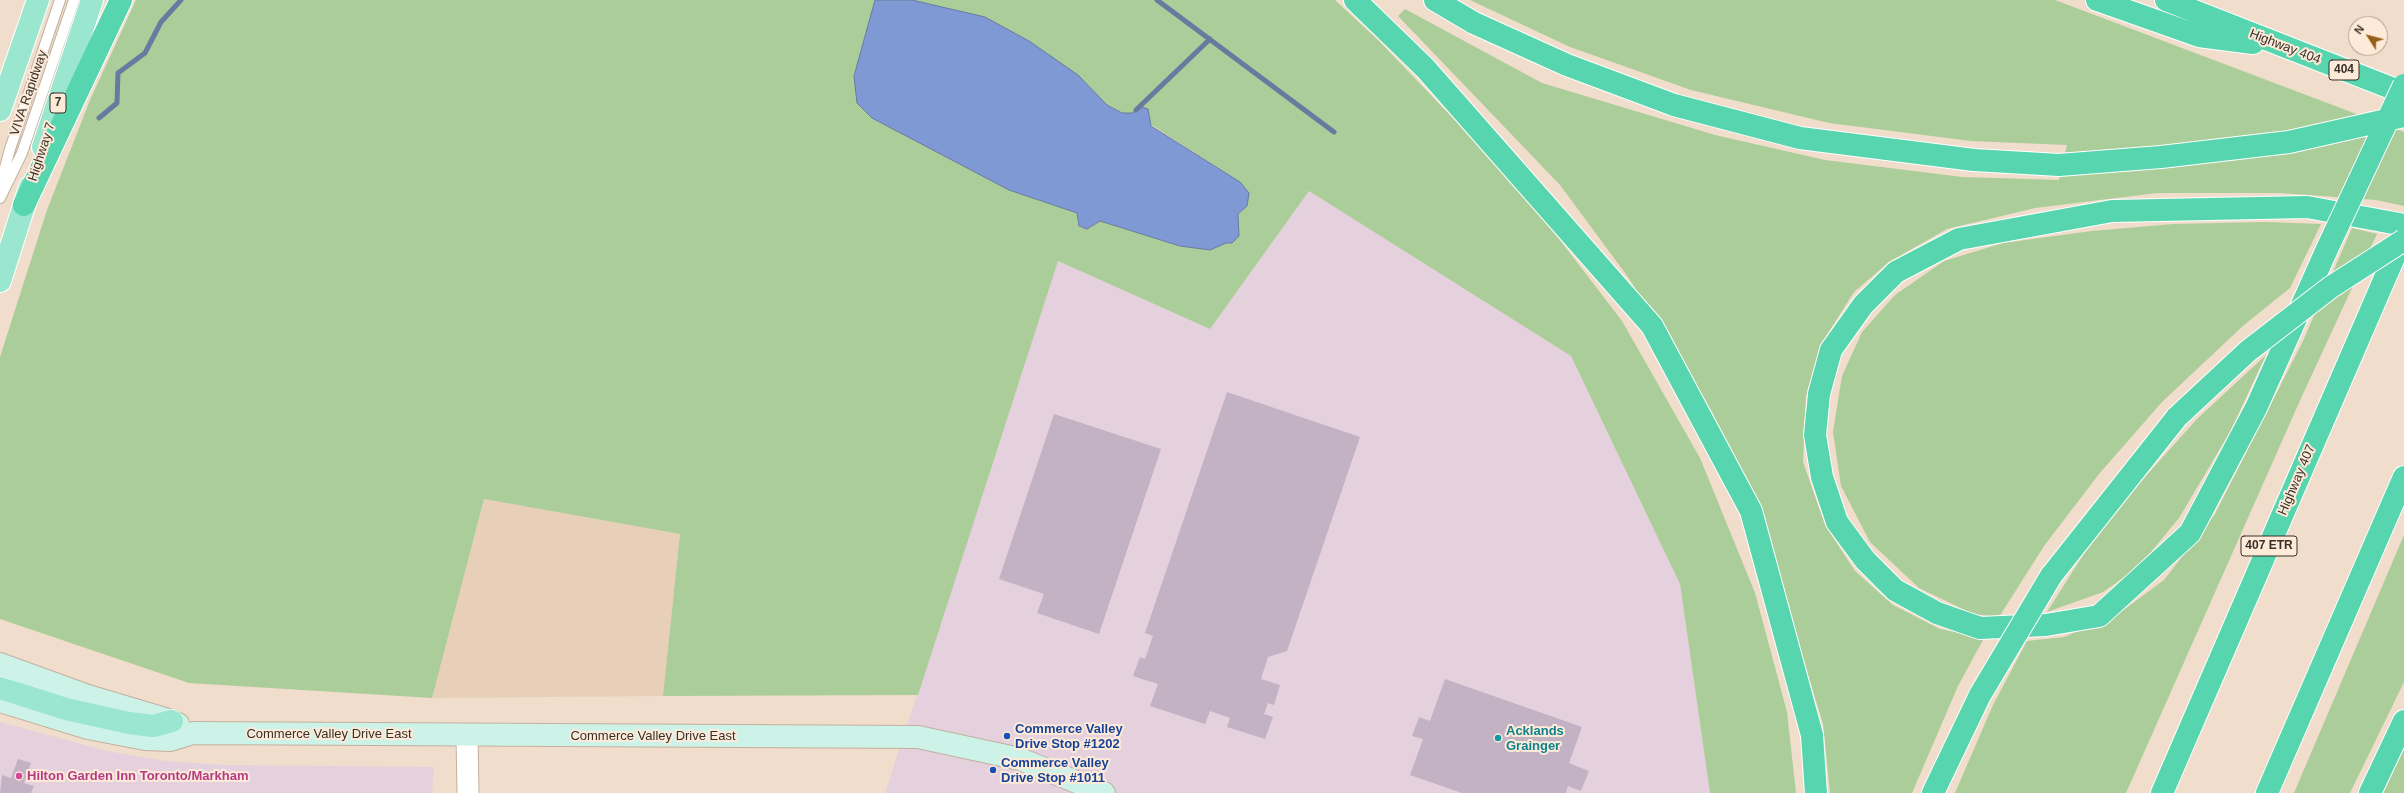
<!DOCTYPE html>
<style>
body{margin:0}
#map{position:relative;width:2404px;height:793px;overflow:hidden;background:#f0ddcb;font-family:Arial,sans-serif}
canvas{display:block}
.north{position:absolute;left:2348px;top:16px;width:40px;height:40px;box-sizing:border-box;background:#feead8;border:1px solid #aea092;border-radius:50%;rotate:306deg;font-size:11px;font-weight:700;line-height:16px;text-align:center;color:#373029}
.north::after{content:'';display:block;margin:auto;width:14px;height:18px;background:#965f18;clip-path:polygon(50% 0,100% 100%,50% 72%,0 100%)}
</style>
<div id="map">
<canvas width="2404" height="793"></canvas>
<div class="north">N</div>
</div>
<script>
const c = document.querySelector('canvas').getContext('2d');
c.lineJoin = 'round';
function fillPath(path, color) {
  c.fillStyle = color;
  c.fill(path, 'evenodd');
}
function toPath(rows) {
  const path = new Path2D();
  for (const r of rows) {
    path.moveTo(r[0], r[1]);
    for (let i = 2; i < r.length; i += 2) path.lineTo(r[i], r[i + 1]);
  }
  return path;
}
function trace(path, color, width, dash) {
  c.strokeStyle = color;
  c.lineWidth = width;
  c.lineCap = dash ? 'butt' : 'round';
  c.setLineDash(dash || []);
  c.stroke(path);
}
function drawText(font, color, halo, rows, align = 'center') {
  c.font = font + ' Arial,sans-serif';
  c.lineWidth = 4;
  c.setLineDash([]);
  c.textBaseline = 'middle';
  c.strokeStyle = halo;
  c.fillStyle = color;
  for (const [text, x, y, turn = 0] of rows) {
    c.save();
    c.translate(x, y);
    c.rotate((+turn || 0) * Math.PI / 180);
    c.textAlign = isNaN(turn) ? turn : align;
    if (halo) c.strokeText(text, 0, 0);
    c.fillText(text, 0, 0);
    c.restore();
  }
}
fillPath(toPath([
 [1309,191,1571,356,1680,584,1710,793,885,793,1058,261,1210,329],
 [0,722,107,751,165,761,225,765,434,767,432,793,0,793]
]), '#e5d0de');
fillPath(toPath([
 [484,499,680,534,663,696,432,698]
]), '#e8cfb8');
fillPath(toPath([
 [136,0,875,0,854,76,1009,190,1077,213,1079,227,1087,229,1100,221,1180,246,1210,250,1239,235,1238,214,1247,206,1240,182,1133,113,1122,113,1107,105,1078,75,912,0,1335,0,1378,40,1520,188,1622,321,1700,458,1755,593,1787,712,1796,793,1710,793,1680,584,1571,356,1309,191,1210,329,1058,261,918,695,663,696,680,534,484,499,432,698,189,683,0,619,0,357,47,210,90,100],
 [1470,0,2055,0,2404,132,2404,206,2376,200,2281,193,2157,193,2035,208,1947,229,1889,262,1854,292,1825,338,1806,396,1803,462,1825,525,1855,571,1893,605,1940,629,1984,638,1958,686,1912,793,1830,793,1823,724,1763,527,1713,414,1628,277,1560,185,1398,16,1405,9,1542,83,1715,135,1825,160,1962,177,2059,180,2067,145,1971,141,1829,123,1691,90,1570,47],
 [2265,222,2321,224,2290,288,2244,325,2162,402,2099,474,2044,546,1999,617,1973,614,1919,588,1870,542,1841,486,1833,432,1842,376,1862,332,1895,295,1944,261,2003,243,2092,231,2173,224],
 [2352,228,2377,234,2302,396,2126,793,1955,793,1993,705,2027,641,2064,637,2118,614,2164,580,2215,514,2303,341],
 [2266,355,2230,432,2179,518,2151,552,2129,574,2103,592,2047,612,2085,552,2127,497,2197,419],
 [2404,535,2404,682,2350,793,2294,793],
 [2404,749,2404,793,2383,793]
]), '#abcd99');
const water = toPath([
 [875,0,912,0,985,17,1029,41,1078,75,1107,105,1122,113,1133,113,1138,106,1148,109,1151,126,1240,182,1249,193,1247,206,1238,214,1239,236,1232,243,1226,243,1210,250,1180,246,1100,221,1087,229,1079,226,1077,213,1009,190,872,118,857,103,854,76,875,0]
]);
fillPath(water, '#7e99d3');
trace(water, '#697aa0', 1);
trace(toPath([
 [1157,0,1334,132],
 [1136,110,1210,39],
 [99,118,117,103,118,73,145,53,161,22,181,0]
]), '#697aa0', 5);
fillPath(toPath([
 [1227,392,1360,437,1287,651,1268,657,1261,679,1280,685,1274,705,1268,703,1264,714,1273,717,1265,739,1227,727,1230,718,1210,711,1205,724,1150,706,1158,684,1133,676,1140,657,1145,659,1153,636,1145,633],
 [1054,414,1161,449,1099,634,1037,613,1044,594,999,579],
 [1445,679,1582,727,1569,763,1589,771,1581,791,1568,786,1566,793,1462,793,1410,775,1423,739,1412,736,1419,717,1430,721],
 [18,759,31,763,24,783,34,786,31,793,0,793,2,775,11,778]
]), '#c2b2c4');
const lane = toPath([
 [0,186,10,149,60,0],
 [0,198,22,153,74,0]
]);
const street = toPath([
 [467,735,468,793]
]);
const secondary = toPath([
 [0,664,88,696,172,721,178,724],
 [0,701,88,728,145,739,170,740,193,733,918,737,1020,759,1104,793]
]);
const primary = toPath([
 [0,110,38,0],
 [43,147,92,0],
 [0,281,30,187],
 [0,688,66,709,129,723,153,726,172,721]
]);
const highway = toPath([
 [1355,0,1425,68,1652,326,1751,511,1812,735,1816,793],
 [1435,0,1474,23,1567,65,1674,105,1800,138,1974,160,2059,165],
 [2097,0,2199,36,2253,43],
 [2166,0,2404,93],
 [24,205,121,0],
 [2327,249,2256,408,2190,533,2099,616,2046,625,1980,628,1937,613,1895,590,1865,560,1837,522,1822,477,1815,435,1819,394,1831,350,1863,305,1896,272,1959,239,2112,211,2307,207,2404,225],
 [2051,576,2177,417],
 [1933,793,1980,695],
 [2162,793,2404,234],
 [2267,793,2404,477],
 [2370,793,2404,721]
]);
trace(lane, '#c3b09f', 12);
trace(street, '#c3b09f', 23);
trace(secondary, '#c3b09f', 24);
trace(primary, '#fff', 24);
trace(highway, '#fff', 24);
trace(lane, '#fff', 10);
trace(street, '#fff', 21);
trace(secondary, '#cdf2e7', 22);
trace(primary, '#9ae6ce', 22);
trace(highway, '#57d5ae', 22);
const highwayBridge = toPath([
 [2059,165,2161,157,2289,142,2404,116],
 [2327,249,2404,85],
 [2177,417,2248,351,2331,287,2404,240],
 [1980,695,2051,576]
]);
trace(highwayBridge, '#fff', 24, []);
trace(highwayBridge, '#57d5ae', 22);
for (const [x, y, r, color] of [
 [1007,736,4,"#1a4fb4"],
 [1498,738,4,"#0f9aa8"],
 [993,770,4,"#1a4fb4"],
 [19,776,4,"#d1479c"]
]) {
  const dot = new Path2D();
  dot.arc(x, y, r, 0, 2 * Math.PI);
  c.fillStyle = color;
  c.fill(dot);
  trace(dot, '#feead8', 1.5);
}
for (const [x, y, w] of [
 [2344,70,30],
 [58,103,16],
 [2269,546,56]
]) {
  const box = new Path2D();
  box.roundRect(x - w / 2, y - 10, w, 20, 3);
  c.fillStyle = '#feead8';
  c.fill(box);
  trace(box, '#373029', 1);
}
drawText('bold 12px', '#373029', null, [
 ["404",2344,70],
 ["7",58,103],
 ["407 ETR",2269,546]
]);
drawText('13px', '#373029', '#feead8', [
 ["Highway 404",2285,47,21],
 ["VIVA Rapidway",29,93,-71],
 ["Highway 7",42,152,-72],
 ["Highway 407",2297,480,-67],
 ["Commerce Valley Drive East",329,734],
 ["Commerce Valley Drive East",653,736]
]);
drawText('bold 13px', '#164399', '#feead8', [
 ["Commerce Valley",1015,729],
 ["Drive Stop #1202",1015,744],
 ["Commerce Valley",1001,763],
 ["Drive Stop #1011",1001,778]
], 'left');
drawText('bold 13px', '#0d838f', '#feead8', [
 ["Acklands",1506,731],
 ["Grainger",1506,746]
], 'left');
drawText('bold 13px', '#b23c85', '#feead8', [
 ["Hilton Garden Inn Toronto/Markham",27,776]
], 'left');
</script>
